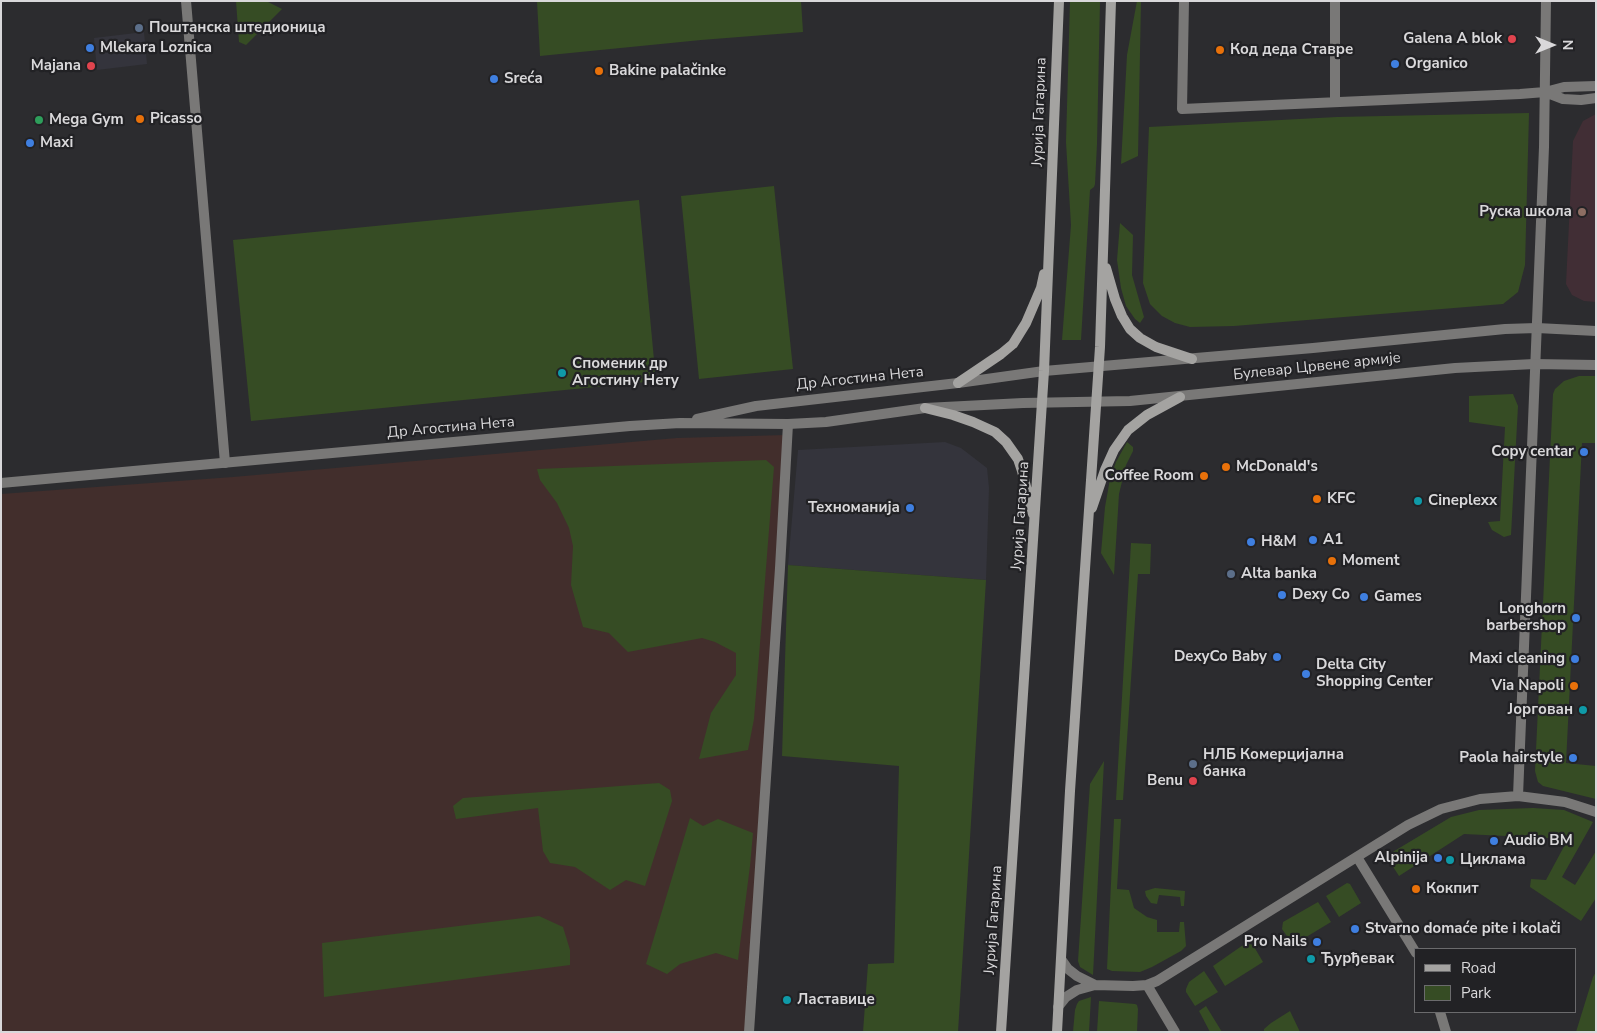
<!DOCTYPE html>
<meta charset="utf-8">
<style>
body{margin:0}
#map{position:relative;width:1597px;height:1033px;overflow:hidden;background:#2c2c2f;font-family:"Nunito Sans",sans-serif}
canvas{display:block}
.frame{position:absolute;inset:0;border:2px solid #d9d8da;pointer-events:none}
.legend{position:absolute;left:1414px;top:948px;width:162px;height:65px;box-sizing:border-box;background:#222225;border:1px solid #6b6b6d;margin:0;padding:6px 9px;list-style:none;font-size:15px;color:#d9d8da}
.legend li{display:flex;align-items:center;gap:10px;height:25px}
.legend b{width:25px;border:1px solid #6b6b6d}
.north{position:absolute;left:1527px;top:20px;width:50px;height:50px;-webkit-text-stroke:4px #222225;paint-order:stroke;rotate:90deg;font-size:14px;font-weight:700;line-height:20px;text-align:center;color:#d9d8da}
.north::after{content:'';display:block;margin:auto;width:18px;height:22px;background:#d9d8da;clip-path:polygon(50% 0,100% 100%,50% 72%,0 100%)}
</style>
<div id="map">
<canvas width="1597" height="1033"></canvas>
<div class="frame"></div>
<ul class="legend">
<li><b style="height:6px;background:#a4a3a1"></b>Road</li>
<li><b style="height:14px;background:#364c24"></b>Park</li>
</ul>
<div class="north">N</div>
</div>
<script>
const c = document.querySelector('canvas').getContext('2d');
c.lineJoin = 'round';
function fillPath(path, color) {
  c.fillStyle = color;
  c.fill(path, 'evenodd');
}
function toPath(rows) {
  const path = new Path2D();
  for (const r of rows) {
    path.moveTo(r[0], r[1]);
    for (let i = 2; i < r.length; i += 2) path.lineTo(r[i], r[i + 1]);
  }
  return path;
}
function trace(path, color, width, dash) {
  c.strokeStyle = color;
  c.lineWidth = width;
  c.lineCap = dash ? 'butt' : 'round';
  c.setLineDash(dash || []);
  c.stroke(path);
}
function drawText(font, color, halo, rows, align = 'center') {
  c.font = font + ' "Nunito Sans",sans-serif';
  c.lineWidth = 4.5;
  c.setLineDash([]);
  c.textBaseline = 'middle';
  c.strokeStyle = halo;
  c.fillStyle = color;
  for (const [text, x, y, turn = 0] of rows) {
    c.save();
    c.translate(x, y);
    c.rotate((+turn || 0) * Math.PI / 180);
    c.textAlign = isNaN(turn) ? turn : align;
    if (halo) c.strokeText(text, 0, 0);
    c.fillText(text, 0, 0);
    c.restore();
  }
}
fillPath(toPath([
 [144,32,147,64,97,70,94,38],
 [945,442,961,448,987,468,989,488,986,580,788,565,798,450]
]), '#34343c');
fillPath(toPath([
 [786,435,750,1032,1,1032,1,494,233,477,677,438]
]), '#422e2c');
fillPath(toPath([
 [1596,114,1596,302,1584,301,1572,295,1566,284,1573,141,1583,121]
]), '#412e35');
fillPath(toPath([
 [236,1,266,1,282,9,246,45,239,42],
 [537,1,801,1,803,32,701,40,540,56],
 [1070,1,1100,1,1097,144,1095,184,1094,187,1090,190,1081,340,1062,340,1071,225,1066,142],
 [1137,1,1141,1,1138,156,1121,164,1127,55],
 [1529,113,1525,265,1518,292,1503,304,1234,326,1190,327,1175,323,1162,316,1150,304,1143,283,1149,127,1337,117],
 [774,186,793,369,699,379,681,196],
 [639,200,656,381,251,421,233,240],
 [1120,223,1133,235,1132,275,1144,317,1140,323,1135,319,1126,306,1121,288,1117,260],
 [1579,376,1596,376,1596,443,1582,443,1566,763,1596,766,1596,799,1543,786,1538,782,1535,771,1553,394,1555,389,1564,381],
 [1513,394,1518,406,1511,535,1504,537,1492,530,1488,522,1500,521,1505,427,1469,422,1469,396],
 [1127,442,1133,447,1133,451,1126,465,1119,494,1114,575,1101,553,1105,507,1110,479,1116,462],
 [766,460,774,467,754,719,748,750,699,759,711,713,736,675,736,653,715,642,702,638,628,652,609,633,583,627,571,585,573,546,569,528,557,503,540,480,537,469],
 [1131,543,1151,544,1150,574,1138,574,1123,800,1116,800],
 [788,565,986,580,958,1032,863,1032,868,964,894,963,899,766,782,756],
 [1104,761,1093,975,1080,967,1078,961,1090,784],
 [659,783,670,790,672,801,645,886,626,880,610,890,575,867,550,863,543,851,538,808,456,819,453,806,463,798],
 [1533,808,1564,810,1593,822,1562,877,1575,885,1596,851,1596,898,1581,921,1530,887,1531,879,1546,880,1568,839,1464,834,1399,876,1386,856,1451,817,1479,810],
 [690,818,703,826,718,819,753,833,750,866,738,960,716,953,680,964,667,974,646,964],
 [1114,819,1121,819,1117,889,1129,890,1134,908,1147,917,1157,920,1157,932,1179,932,1180,922,1184,922,1186,946,1181,951,1152,967,1140,972,1112,971,1107,969],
 [1347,883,1350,884,1361,903,1339,917,1326,896],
 [1155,888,1185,891,1184,906,1181,906,1180,897,1159,895,1157,904,1151,903,1146,896,1145,891],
 [1318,902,1331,922,1293,945,1282,929,1283,922],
 [539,916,563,927,570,950,570,965,324,997,322,943],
 [1246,943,1253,945,1263,962,1225,986,1213,966],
 [1204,971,1218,992,1195,1006,1186,992,1186,989,1189,982],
 [1596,972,1596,1032,1576,1032,1593,977],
 [1091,997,1089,1032,1073,1032,1075,1010,1077,1004,1079,1001],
 [1099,1001,1135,1004,1137,1005,1138,1009,1137,1032,1097,1032],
 [1206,1006,1222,1032,1210,1032,1199,1011],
 [1290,1011,1300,1032,1264,1032,1264,1029,1271,1023]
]), '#364c24');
trace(toPath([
 [186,1,225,463],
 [1184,1,1182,109,1520,94,1545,92,1564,87,1596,86],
 [1335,1,1335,102],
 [1545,92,1563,99,1581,100,1596,98],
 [1518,796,1544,147,1546,1],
 [1357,857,1416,953],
 [1061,959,1068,969,1077,976,1095,985],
 [1147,985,1175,1032],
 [1058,1007,1066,997,1077,990,1095,985,1133,986,1147,985,1157,981,1408,825,1441,809,1480,799,1518,796,1565,802,1596,812],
 [1440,1012,1446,1032],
 [749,1032,780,568,788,424]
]), '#797877', 10);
trace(toPath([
 [697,419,756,406,958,383,1044,371,1313,348,1505,329,1537,328,1596,331],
 [1,483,630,426,680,423,788,424,826,422,925,408,1023,403,1130,401,1455,368,1534,364,1596,365]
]), '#797877', 10);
trace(toPath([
 [1106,268,1115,299,1122,316,1130,329,1140,338,1156,347,1192,359],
 [958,383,1001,354,1013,344,1026,323,1041,288,1044,274],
 [925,408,953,415,973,422,995,432,1006,442,1018,459,1022,471,1033,514],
 [1092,508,1105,470,1114,450,1128,430,1147,415,1180,397],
 [1001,1032,1044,371,1059,1],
 [1057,1032,1070,791,1100,347,1111,1]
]), '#a4a3a1', 10);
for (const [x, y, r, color] of [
 [139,28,5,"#5c6f8a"],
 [1512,39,5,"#e0444e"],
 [90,48,5,"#3f7fe0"],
 [1220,50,5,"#e8710a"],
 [1395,64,5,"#3f7fe0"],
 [91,66,5,"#e0444e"],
 [599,71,5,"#e8710a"],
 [494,79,5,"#3f7fe0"],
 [140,119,5,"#e8710a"],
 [39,120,5,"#2e9e5b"],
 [30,143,5,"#3f7fe0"],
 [1582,212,5,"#8d6e63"],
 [562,373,5,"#0f9aa8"],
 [1584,452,5,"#3f7fe0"],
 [1226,467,5,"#e8710a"],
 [1204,476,5,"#e8710a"],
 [1317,499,5,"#e8710a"],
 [1418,501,5,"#0f9aa8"],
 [910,508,5,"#3f7fe0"],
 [1313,540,5,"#3f7fe0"],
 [1251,542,5,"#3f7fe0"],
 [1332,561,5,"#e8710a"],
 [1231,574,5,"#5c6f8a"],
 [1282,595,5,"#3f7fe0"],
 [1364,597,5,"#3f7fe0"],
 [1576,618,5,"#3f7fe0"],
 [1277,657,5,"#3f7fe0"],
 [1575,659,5,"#3f7fe0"],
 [1306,674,5,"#3f7fe0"],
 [1574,686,5,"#e8710a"],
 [1583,710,5,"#0f9aa8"],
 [1573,758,5,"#3f7fe0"],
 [1193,764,5,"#5c6f8a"],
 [1193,781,5,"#e0444e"],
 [1494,841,5,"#3f7fe0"],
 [1438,858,5,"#3f7fe0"],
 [1450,860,5,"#0f9aa8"],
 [1416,889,5,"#e8710a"],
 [1355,929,5,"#3f7fe0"],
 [1317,942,5,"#3f7fe0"],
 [1311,959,5,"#0f9aa8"],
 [787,1000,5,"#0f9aa8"]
]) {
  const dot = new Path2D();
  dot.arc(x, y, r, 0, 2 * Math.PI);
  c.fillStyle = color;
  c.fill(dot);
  trace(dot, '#222225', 2);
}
drawText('bold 15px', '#d9d8da', '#222225', [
 ["Поштанска штедионица",149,28],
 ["Galena A blok",1502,39,"right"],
 ["Mlekara Loznica",100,48],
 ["Код деда Ставре",1230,50],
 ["Organico",1405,64],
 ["Majana",81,66,"right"],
 ["Bakine palačinke",609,71],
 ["Sreća",504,79],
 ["Picasso",150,119],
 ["Mega Gym",49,120],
 ["Maxi",40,143],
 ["Руска школа",1572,212,"right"],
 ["Споменик др",572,364],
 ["Агостину Нету",572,381],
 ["Copy centar",1574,452,"right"],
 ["McDonald's",1236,467],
 ["Coffee Room",1194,476,"right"],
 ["KFC",1327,499],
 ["Cineplexx",1428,501],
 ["Техноманија",900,508,"right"],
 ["A1",1323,540],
 ["H&M",1261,542],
 ["Moment",1342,561],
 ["Alta banka",1241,574],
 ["Dexy Co",1292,595],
 ["Games",1374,597],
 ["Longhorn",1566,609,"right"],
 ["barbershop",1566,626,"right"],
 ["DexyCo Baby",1267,657,"right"],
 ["Maxi cleaning",1565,659,"right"],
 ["Delta City",1316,665],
 ["Shopping Center",1316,682],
 ["Via Napoli",1564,686,"right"],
 ["Јоргован",1573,710,"right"],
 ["НЛБ Комерцијална",1203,755],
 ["банка",1203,772],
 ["Paola hairstyle",1563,758,"right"],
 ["Benu",1183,781,"right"],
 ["Audio BM",1504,841],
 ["Alpinija",1428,858,"right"],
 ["Циклама",1460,860],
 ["Кокпит",1426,889],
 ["Stvarno domaće pite i kolači",1365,929],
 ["Pro Nails",1307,942,"right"],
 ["Ђурђевак",1321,959],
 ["Ластавице",797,1000]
], 'left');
drawText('15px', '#d9d8da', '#222225', [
 ["Јурија Гагарина",1040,112,-88],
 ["Булевар Црвене армије",1317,367,-6],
 ["Др Агостина Нета",860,379,-6],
 ["Др Агостина Нета",451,428,-5],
 ["Јурија Гагарина",1021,516,-86],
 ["Јурија Гагарина",994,920,-86]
]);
</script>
